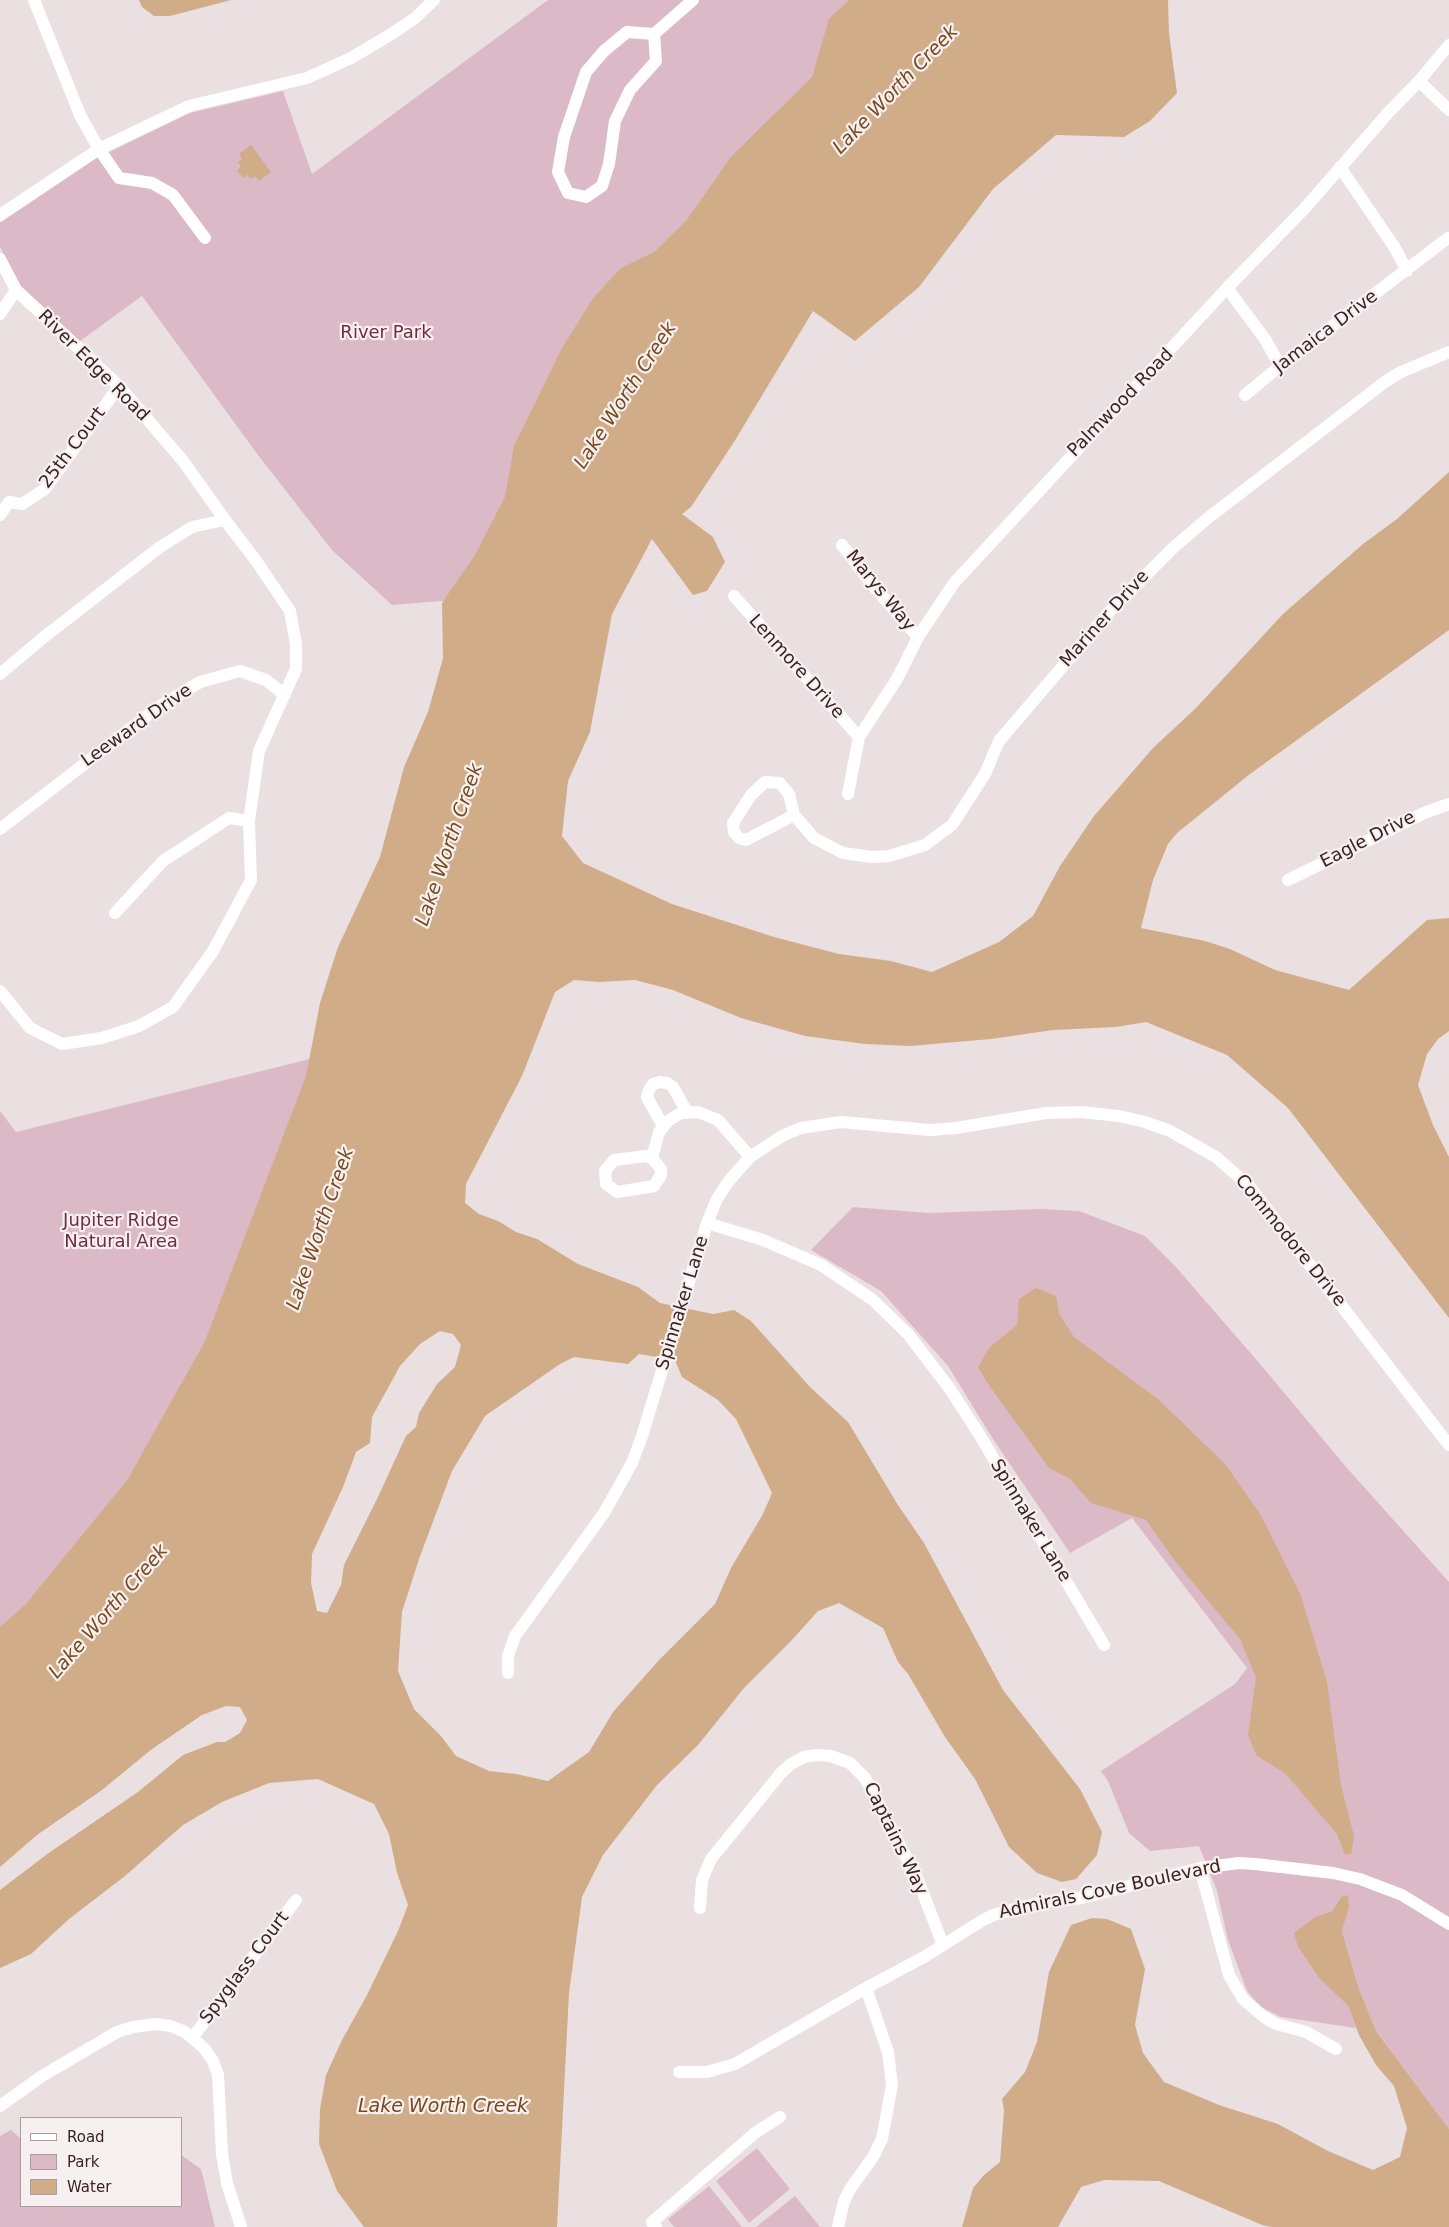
<!DOCTYPE html>
<style>
body{margin:0}
#map{position:relative;width:1449px;height:2227px;overflow:hidden;background:#ebe0e1;font-family:"DejaVu Sans",sans-serif}
canvas{display:block}
.legend{position:absolute;left:20px;top:2117px;width:162px;height:90px;box-sizing:border-box;background:#f7f0f1;border:1px solid #ac9e9e;margin:0;padding:6px 9px;list-style:none;font-size:15px;color:#3b2321}
.legend li{display:flex;align-items:center;gap:10px;height:25px}
.legend b{width:25px;border:1px solid #ac9e9e}
</style>
<div id="map">
<canvas width="1449" height="2227"></canvas>
<ul class="legend">
<li><b style="height:6px;background:#fff"></b>Road</li>
<li><b style="height:14px;background:#dcb9c6"></b>Park</li>
<li><b style="height:14px;background:#d0ac88"></b>Water</li>
</ul>
</div>
<script>
const c = document.querySelector('canvas').getContext('2d');
c.lineJoin = 'round';
function fillPath(path, color) {
  c.fillStyle = color;
  c.fill(path, 'evenodd');
}
function toPath(rows) {
  const path = new Path2D();
  for (const r of rows) {
    path.moveTo(r[0], r[1]);
    for (let i = 2; i < r.length; i += 2) path.lineTo(r[i], r[i + 1]);
  }
  return path;
}
function trace(path, color, width, dash) {
  c.strokeStyle = color;
  c.lineWidth = width;
  c.lineCap = dash ? 'butt' : 'round';
  c.setLineDash(dash || []);
  c.stroke(path);
}
function drawText(font, color, halo, rows, align = 'center') {
  c.font = font + ' "DejaVu Sans",sans-serif';
  c.lineWidth = 4.5;
  c.setLineDash([]);
  c.textBaseline = 'middle';
  c.strokeStyle = halo;
  c.fillStyle = color;
  for (const [text, x, y, turn = 0] of rows) {
    c.save();
    c.translate(x, y);
    c.rotate((+turn || 0) * Math.PI / 180);
    c.textAlign = isNaN(turn) ? turn : align;
    if (halo) c.strokeText(text, 0, 0);
    c.fillText(text, 0, 0);
    c.restore();
  }
}
fillPath(toPath([
 [548,0,853,0,814,80,516,487,454,600,392,605,332,550,258,455,142,296,80,341,21,286,0,247,0,223,95,159,190,113,283,91,312,174],
 [318,1057,189,1392,55,1596,0,1642,0,1111,16,1132],
 [853,1207,928,1213,1040,1209,1079,1211,1145,1236,1175,1266,1261,1365,1347,1468,1449,1582,1449,2129,1376,2031,1359,1989,1342,1931,1349,1908,1341,1897,1332,1911,1317,1916,1298,1947,1319,1978,1348,2006,1356,2028,1281,2017,1261,2007,1247,1991,1228,1940,1217,1891,1199,1846,1150,1851,1129,1833,1108,1781,1101,1771,1235,1684,1247,1668,1132,1518,1070,1553,993,1439,948,1366,881,1291,811,1250],
 [11,2130,21,2139,21,2206,181,2206,181,2155,201,2169,215,2227,0,2227,0,2136],
 [757,2148,790,2189,749,2223,716,2181],
 [709,2186,742,2227,674,2227,668,2219],
 [795,2196,820,2227,756,2227]
]), '#dcb9c6');
fillPath(toPath([
 [139,0,231,0,170,16,154,16,142,7],
 [849,0,1168,0,1169,33,1177,93,1150,121,1124,137,1056,135,993,189,919,287,855,341,813,311,734,442,691,507,682,514,713,537,725,562,707,591,693,595,652,539,612,614,590,732,568,781,562,836,583,863,672,904,774,937,839,954,891,961,932,972,999,942,1033,916,1060,866,1094,816,1153,748,1196,708,1283,614,1363,544,1397,519,1449,472,1449,630,1250,774,1177,833,1168,844,1153,880,1141,928,1205,941,1230,949,1275,970,1349,990,1427,920,1449,918,1449,1031,1438,1039,1427,1054,1418,1085,1433,1125,1449,1157,1449,1318,1288,1108,1227,1055,1146,1022,1116,1027,1053,1030,991,1039,910,1046,865,1044,805,1036,741,1018,673,990,635,980,599,982,574,980,555,992,522,1076,466,1184,465,1203,479,1214,498,1221,516,1232,537,1239,578,1264,638,1287,660,1303,713,1314,734,1310,751,1321,810,1387,848,1422,898,1505,924,1543,1003,1690,1080,1789,1102,1832,1097,1855,1076,1879,1062,1882,1037,1873,1009,1847,975,1779,945,1737,908,1674,898,1662,883,1628,839,1603,818,1611,791,1641,744,1688,698,1745,657,1785,603,1855,582,1897,569,1993,557,2227,364,2227,337,2191,319,2144,320,2109,326,2075,342,2040,367,1995,398,1931,408,1905,397,1873,389,1834,374,1804,318,1779,269,1783,222,1802,183,1825,125,1876,69,1919,31,1954,0,1968,0,1890,50,1852,138,1792,183,1755,217,1742,225,1742,240,1733,247,1720,240,1707,226,1706,202,1715,152,1749,102,1790,37,1835,0,1867,0,1627,25,1605,128,1479,205,1341,306,1076,320,1003,338,947,380,857,404,767,428,712,443,658,442,603,475,555,505,497,514,446,562,348,594,297,621,268,654,252,686,221,731,157,812,77,829,19],
 [440,1331,453,1334,461,1345,455,1367,437,1384,419,1413,416,1427,406,1436,377,1499,344,1565,341,1585,327,1613,317,1611,311,1583,312,1554,343,1487,356,1452,370,1443,372,1417,400,1366,420,1344],
 [639,1354,675,1360,682,1377,718,1400,736,1419,772,1493,763,1514,731,1568,715,1604,659,1660,613,1712,589,1752,548,1781,516,1774,489,1771,456,1756,441,1736,414,1709,398,1671,402,1612,419,1559,452,1471,485,1416,560,1364,574,1357,628,1364],
 [251,145,271,172,259,181,255,176,251,179,247,175,243,178,237,170,241,167,238,162,242,159,239,154],
 [1036,1288,1056,1296,1059,1314,1074,1337,1159,1400,1226,1465,1262,1517,1301,1596,1327,1682,1341,1785,1354,1836,1351,1854,1345,1855,1337,1834,1285,1773,1257,1756,1248,1735,1256,1677,1240,1639,1175,1561,1146,1520,1091,1503,1070,1479,1049,1468,988,1384,978,1367,989,1348,1017,1325,1019,1299],
 [1348,1895,1349,1908,1342,1931,1359,1989,1376,2031,1449,2129,1449,2227,1272,2227,1262,2225,1159,2181,1104,2180,1081,2187,1058,2227,962,2227,973,2188,984,2175,1000,2162,1004,2110,1002,2099,1025,2072,1037,2042,1049,1972,1071,1925,1092,1918,1107,1919,1131,1929,1145,1969,1135,2025,1143,2053,1164,2082,1219,2105,1278,2124,1328,2151,1373,2170,1400,2157,1407,2128,1394,2086,1376,2065,1359,2035,1348,2006,1319,1978,1298,1947,1294,1933,1317,1916,1332,1911,1341,1897]
]), '#d0ac88');
trace(toPath([
 [34,0,80,115,99,149,119,178,152,183,173,195,205,238],
 [654,34,656,61,630,90,615,121,609,164,602,186,586,197,568,193,558,172,564,137,586,72,604,51,627,32,654,34,693,0],
 [1419,81,1449,110],
 [1340,167,1395,248,1407,271],
 [0,215,99,149,189,106,307,78,351,58,393,33,415,18,434,0],
 [0,259,16,290,119,386,183,461,225,520,257,562,290,611,296,644,296,669,259,751,249,821,251,880,213,951,173,1007,139,1026,102,1038,62,1044,30,1028,0,991],
 [1227,288,1265,339,1280,366],
 [0,314,16,290],
 [1245,395,1280,366,1448,238],
 [0,515,9,502,22,504,45,489,119,386],
 [842,545,874,587,918,637],
 [734,596,859,737],
 [0,674,44,637,160,547,192,527,225,520],
 [848,794,859,737,897,679,918,637,954,583,1227,288,1305,208,1387,114,1419,81,1449,45],
 [794,815,746,840,739,838,734,832,733,823,751,795,765,782,780,783,789,794,794,815,814,838,843,853,872,857,889,856,925,845,952,825,985,774,999,741,1110,611,1174,547,1208,518,1386,381,1401,372,1449,352],
 [0,829,157,708,200,682,240,671,266,680,285,695],
 [1288,880,1424,813,1449,804],
 [115,913,163,861,229,818,249,821],
 [663,1126,647,1097,649,1090,653,1084,660,1082,667,1083,673,1087,687,1112],
 [646,1156,652,1158,661,1169,661,1175,654,1186,617,1192,606,1184,605,1171,614,1160,646,1156],
 [652,1158,659,1132,668,1121,681,1113,698,1112,718,1120,750,1157],
 [707,1223,763,1240,821,1265,873,1300,908,1334,950,1389,979,1434,1104,1645],
 [508,1673,508,1656,515,1636,604,1513,632,1463,642,1436,707,1223,717,1199,728,1182,750,1157,782,1136,801,1128,841,1122,930,1130,956,1128,1046,1113,1081,1112,1119,1116,1145,1122,1170,1131,1216,1157,1249,1186,1449,1445],
 [1200,1868,1229,1975,1243,1999,1264,2017,1276,2024,1306,2032,1336,2049],
 [700,1908,702,1880,711,1859,781,1773,791,1764,804,1757,817,1755,831,1756,850,1763,865,1778,918,1880,943,1945],
 [193,2037,296,1900],
 [679,2072,707,2072,735,2064,866,1988,924,1957,983,1920,996,1914,1041,1902,1082,1898,1200,1868,1239,1863,1255,1864,1333,1873,1360,1879,1402,1895,1449,1924],
 [0,2106,42,2076,117,2032,133,2027,156,2024,171,2026,185,2032,204,2048,213,2061,218,2075,222,2154,227,2183,241,2227],
 [656,2227,652,2222,755,2133,780,2117],
 [838,2227,844,2201,850,2189,873,2157,882,2139,892,2085,888,2052,866,1988]
]), '#fff', 12);
drawText('18px', '#3b2321', '#f7f0f1', [
 ["Jamaica Drive",1326,332,-37],
 ["River Edge Road",93,366,45],
 ["Palmwood Road",1121,403,-46],
 ["25th Court",73,448,-53],
 ["Marys Way",880,591,51],
 ["Mariner Drive",1105,619,-48],
 ["Lenmore Drive",796,667,48],
 ["Leeward Drive",137,726,-35],
 ["Eagle Drive",1368,840,-27],
 ["Commodore Drive",1290,1241,51],
 ["Spinnaker Lane",683,1303,-73],
 ["Spinnaker Lane",1030,1521,59],
 ["Captains Way",895,1839,64],
 ["Admirals Cove Boulevard",1110,1890,-12],
 ["Spyglass Court",245,1968,-53]
]);
drawText('18px', '#712c3e', '#f7f0f1', [
 ["River Park",386,333],
 ["Jupiter Ridge",121,1221],
 ["Natural Area",121,1242]
]);
drawText('italic 19px', '#764a1c', '#f7f0f1', [
 ["Lake Worth Creek",896,90,-46],
 ["Lake Worth Creek",626,396,-57],
 ["Lake Worth Creek",450,845,-71],
 ["Lake Worth Creek",321,1229,-71],
 ["Lake Worth Creek",109,1612,-49],
 ["Lake Worth Creek",443,2107]
]);
</script>
